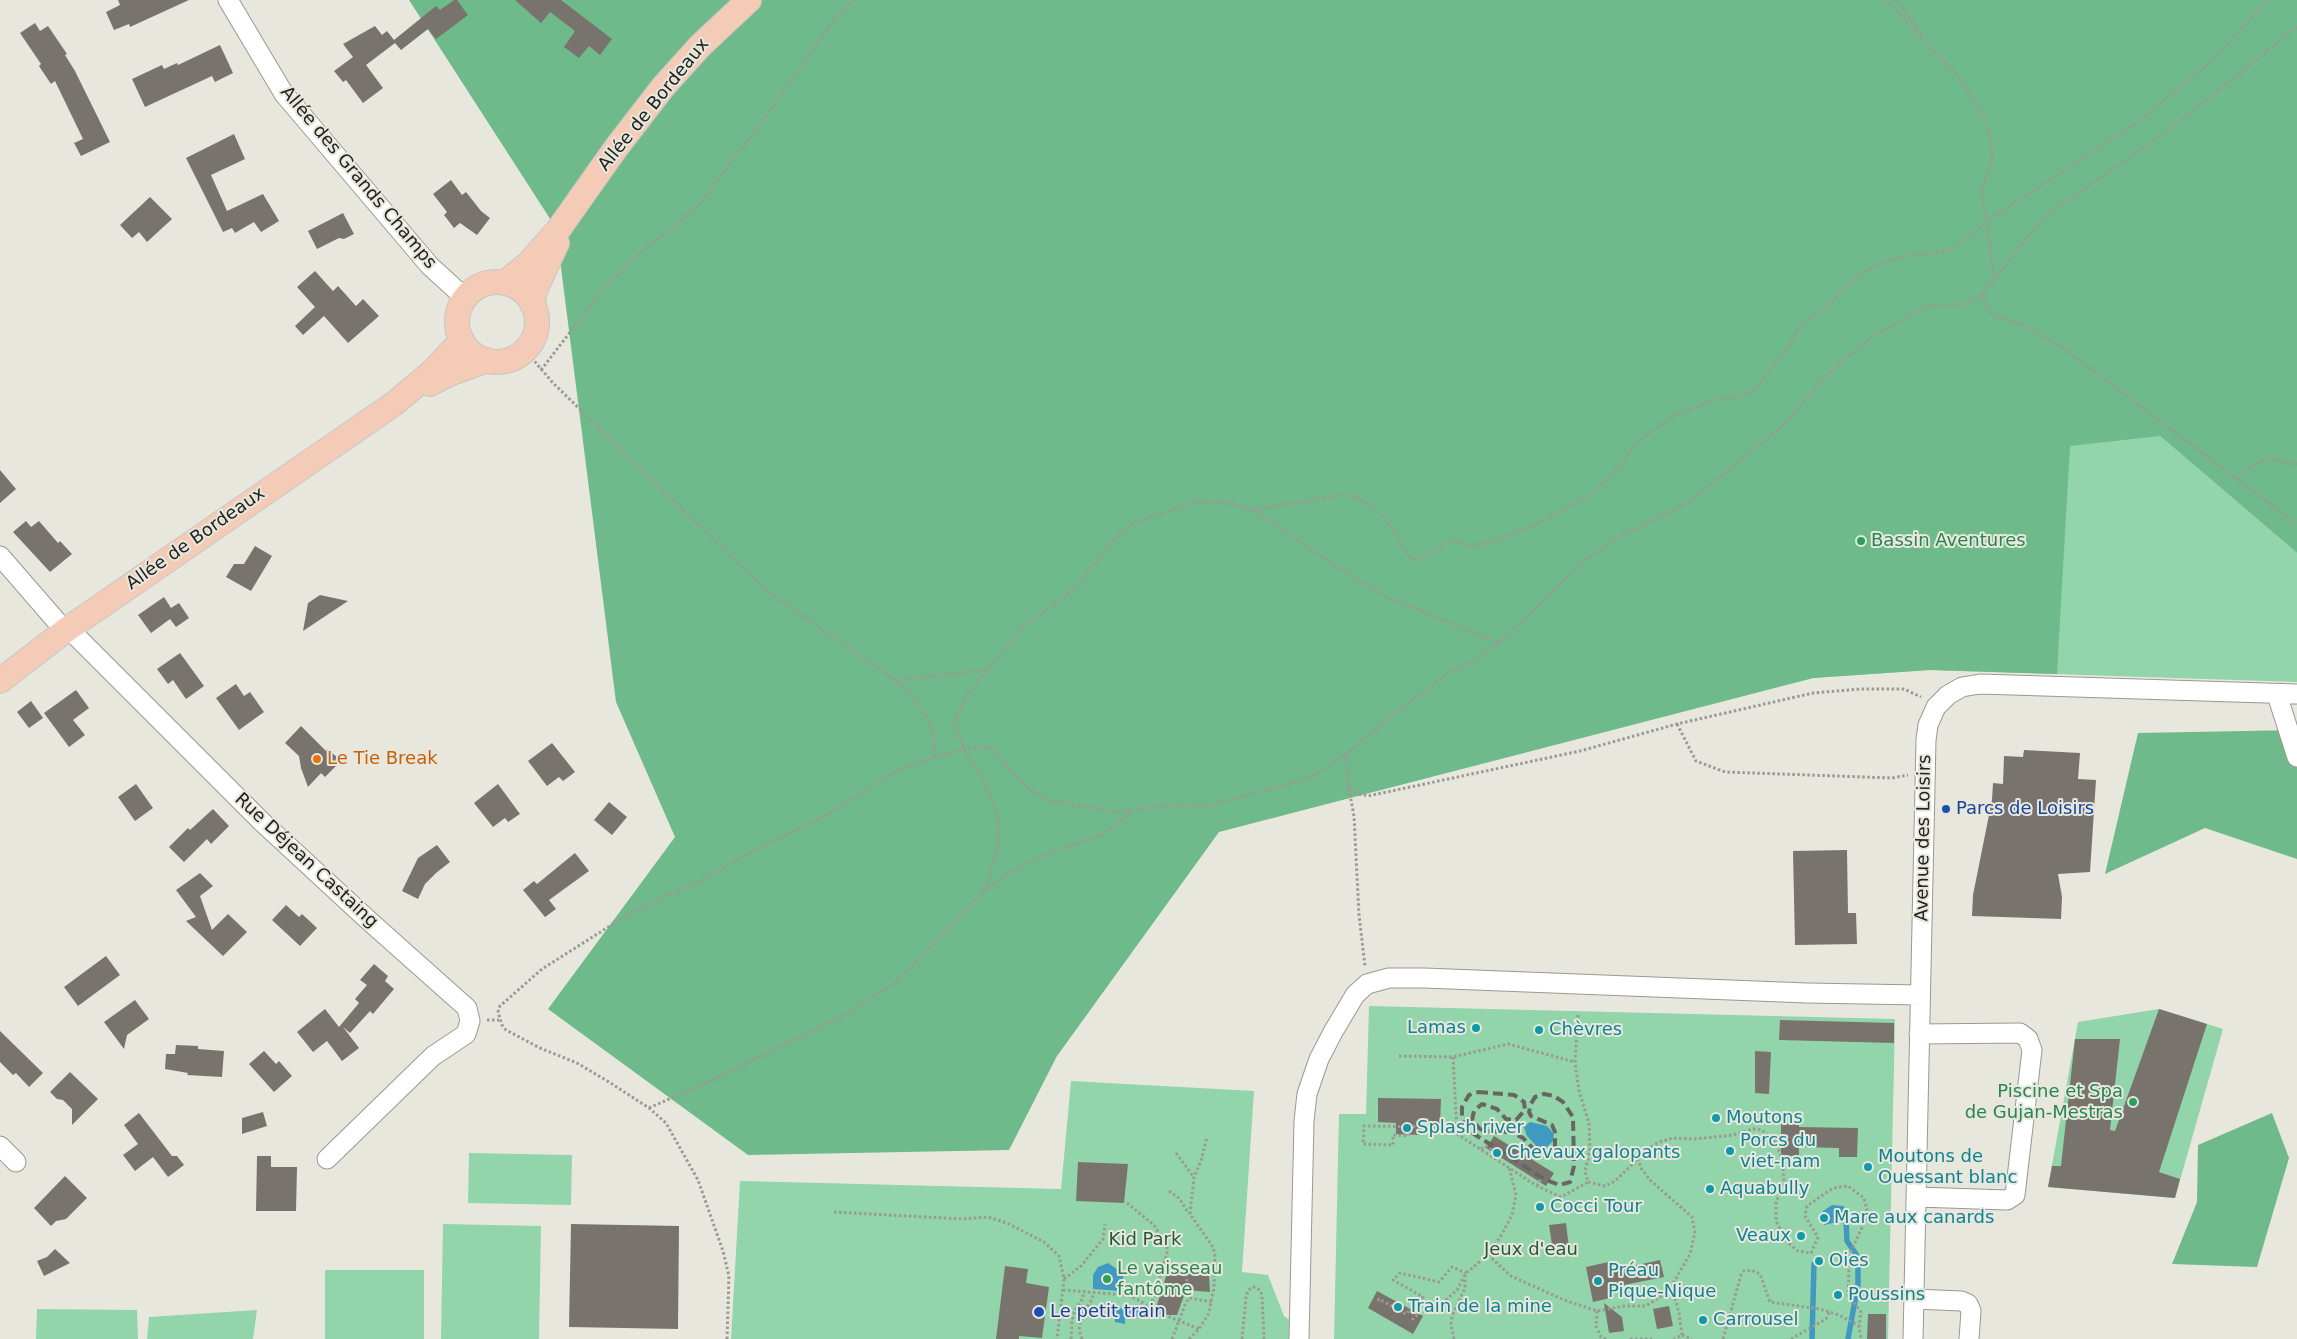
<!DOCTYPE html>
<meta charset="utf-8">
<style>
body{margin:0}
canvas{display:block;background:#e8e7de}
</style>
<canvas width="2297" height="1339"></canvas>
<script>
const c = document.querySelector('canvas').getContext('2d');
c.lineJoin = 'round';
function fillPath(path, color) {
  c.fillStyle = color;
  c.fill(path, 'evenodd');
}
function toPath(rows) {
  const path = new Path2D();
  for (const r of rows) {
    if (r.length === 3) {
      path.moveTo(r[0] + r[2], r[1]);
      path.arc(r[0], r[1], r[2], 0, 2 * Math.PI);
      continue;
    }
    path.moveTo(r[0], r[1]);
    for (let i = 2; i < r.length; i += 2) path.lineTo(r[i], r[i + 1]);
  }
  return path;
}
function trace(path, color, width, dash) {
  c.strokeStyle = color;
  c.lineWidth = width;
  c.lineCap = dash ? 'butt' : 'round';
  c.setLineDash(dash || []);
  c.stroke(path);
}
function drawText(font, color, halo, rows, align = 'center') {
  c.font = font + ' "DejaVu Sans",sans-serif';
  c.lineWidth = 4;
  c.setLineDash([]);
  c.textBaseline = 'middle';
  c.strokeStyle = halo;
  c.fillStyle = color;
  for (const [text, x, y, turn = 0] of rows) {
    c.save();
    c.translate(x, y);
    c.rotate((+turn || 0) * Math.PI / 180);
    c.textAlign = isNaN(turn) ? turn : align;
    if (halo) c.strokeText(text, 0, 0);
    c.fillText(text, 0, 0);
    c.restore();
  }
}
fillPath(toPath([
 [2160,436,2297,553,2297,682,1930,670,1813,678,1384,789,1796,437],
 [1369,1006,1895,1019,1888,1339,1334,1339,1339,1114,1366,1114],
 [2159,1009,2223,1029,2175,1198,2048,1187,2078,1022],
 [1071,1081,1254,1091,1242,1272,1268,1275,1284,1316,1294,1323,1293,1339,731,1339,740,1181,1061,1189],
 [469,1153,572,1155,571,1205,468,1203],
 [443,1224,541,1226,539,1339,441,1339],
 [325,1270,424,1270,424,1339,325,1339],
 [37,1309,137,1310,138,1339,36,1339],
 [257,1310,253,1339,147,1339,149,1317]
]), '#93d5aa');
fillPath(toPath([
 [409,0,2297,0,2297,553,2160,436,2070,446,2057,674,1930,670,1813,678,1219,832,1057,1056,1009,1150,748,1155,548,1009,675,837,616,702,556,228],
 [2297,730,2297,859,2205,828,2105,874,2138,733],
 [2272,1113,2289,1158,2257,1267,2172,1264,2197,1202,2198,1145]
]), '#6fba8a');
fillPath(toPath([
 [1530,1122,1547,1126,1554,1134,1553,1141,1546,1148,1540,1150,1527,1136,1524,1127],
 [1832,1205,1843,1206,1850,1213,1846,1220,1824,1225,1819,1218,1823,1211],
 [1108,1263,1124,1274,1120,1291,1093,1289,1093,1275,1098,1267],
 [1142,1306,1142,1316,1125,1317,1125,1324,1115,1322,1114,1309]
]), '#4099c0');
trace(toPath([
 [1846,1220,1847,1241,1856,1254,1858,1263,1858,1284,1848,1339],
 [1812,1339,1814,1264]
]), '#4099c0', 5.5);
fillPath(toPath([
 [118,0,189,0,130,27,129,24,114,30,106,12,120,5],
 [454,0,457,0,468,15,436,39,428,29,401,50,395,43,366,65,383,88,363,103,346,80,343,82,334,71,353,57,343,44,375,26,382,35,387,31,394,40,436,6,440,10],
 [515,0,561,0,612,39,600,55,589,46,579,58,564,47,575,31,550,12,541,23],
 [35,23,40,31,48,26,67,54,65,55,75,71,110,142,81,156,74,143,83,139,55,81,51,84,39,66,41,64,20,33],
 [220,45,233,73,215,82,212,76,145,107,132,79,162,65,164,69,177,63,178,65],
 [234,134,245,159,211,175,227,211,263,194,279,221,261,232,254,222,235,233,232,228,223,232,186,158],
 [451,180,462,195,466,192,481,211,490,218,477,235,460,223,454,228,444,215,447,212,433,194],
 [150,197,172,219,147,242,139,232,132,238,120,225],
 [343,213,354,234,344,239,339,238,317,249,308,231],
 [315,271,333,291,338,286,356,306,363,299,379,316,348,343,324,316,303,335,295,326,315,307,297,287],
 [0,470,16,489,0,503],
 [26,521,31,527,39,521,58,543,60,541,72,554,50,572,13,532],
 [255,546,272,556,251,591,226,577,234,564,244,564],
 [320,595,348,601,303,631,308,603],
 [164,597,171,608,179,603,189,618,176,627,170,619,151,633,138,615],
 [180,653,204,686,186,699,173,680,168,684,157,669],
 [236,684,244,696,250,692,264,712,239,730,216,698],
 [76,690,89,708,73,720,85,735,69,747,44,713],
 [31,701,43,718,29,728,17,712],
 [301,726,326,751,328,749,341,761,325,777,321,773,308,787,301,768,299,756,285,743],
 [552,743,575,772,563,781,559,777,547,786,528,761],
 [2024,750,2080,753,2078,779,2096,780,2090,872,2058,874,2062,897,2061,919,1972,916,1973,895,1992,800,1993,783,2003,784,2004,756,2023,757],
 [136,784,153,808,135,821,118,797],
 [498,784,520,814,508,822,505,818,493,827,474,803],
 [609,802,627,817,612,835,594,820],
 [213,809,229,826,211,844,207,839,184,862,169,847,188,828,190,830],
 [437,845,450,862,436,873,425,884,418,899,402,891,418,858],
 [1847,850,1848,913,1856,913,1857,944,1795,945,1793,851],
 [575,853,589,871,549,900,556,909,545,917,523,890,534,881,537,884],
 [200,873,213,886,200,896,212,930,228,914,247,932,223,956,186,921,196,917,176,890],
 [286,905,299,917,302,914,317,928,300,946,272,920],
 [106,956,120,975,78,1006,64,987],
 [374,964,388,976,385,981,394,989,373,1014,370,1011,350,1033,343,1027,359,1048,342,1061,327,1041,313,1052,297,1032,325,1009,339,1027,359,1003,355,999,367,985,360,980],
 [135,1000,149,1019,127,1035,124,1049,104,1022],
 [2159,1009,2207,1024,2159,1172,2180,1179,2175,1198,2048,1187,2052,1166,2061,1166,2075,1039,2120,1039,2110,1130,2115,1131],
 [1780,1020,1894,1023,1894,1043,1779,1040],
 [0,1031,43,1073,29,1087,16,1073,13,1075,0,1062],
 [176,1045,198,1046,198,1049,224,1051,222,1077,187,1075,188,1073,165,1069,166,1054,175,1054],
 [264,1051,276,1064,279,1061,292,1076,274,1092,249,1064],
 [1755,1051,1771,1052,1769,1094,1755,1093],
 [70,1072,98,1099,72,1125,72,1109,63,1100,57,1099,50,1092],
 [1378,1098,1441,1099,1440,1124,1423,1124,1421,1135,1396,1134,1396,1123,1378,1122],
 [263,1112,267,1126,242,1134,242,1118],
 [139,1113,172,1156,177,1156,184,1165,168,1177,153,1157,135,1171,123,1155,138,1144,124,1125],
 [1781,1124,1799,1124,1799,1127,1858,1128,1857,1157,1839,1157,1839,1148,1799,1147,1799,1157,1781,1155],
 [1494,1136,1554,1173,1546,1186,1486,1148],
 [257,1156,271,1156,271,1167,297,1167,296,1211,256,1211],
 [1078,1162,1128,1164,1124,1203,1076,1201],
 [65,1176,87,1198,66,1219,56,1221,51,1226,34,1208],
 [1566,1223,1569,1248,1553,1251,1549,1225],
 [571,1224,679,1226,678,1329,569,1327],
 [55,1249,70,1263,44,1276,37,1261,47,1257],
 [1660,1260,1664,1277,1619,1286,1619,1288,1608,1291,1610,1298,1593,1302,1586,1267,1613,1261,1615,1270],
 [1005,1266,1028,1269,1026,1283,1049,1287,1042,1338,1019,1336,1019,1339,996,1339],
 [1195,1266,1195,1275,1209,1275,1210,1292,1186,1290,1177,1315,1167,1315,1156,1308,1169,1267],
 [1377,1291,1423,1316,1413,1334,1368,1308],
 [1604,1303,1622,1317,1624,1331,1609,1333],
 [1669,1306,1673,1326,1657,1329,1653,1309],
 [1868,1314,1886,1314,1886,1339,1867,1339]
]), '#78746d');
const minor = toPath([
 [228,0,284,94,430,266,465,298],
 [0,556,59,624,75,635,262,822,367,919,467,1008,470,1021,466,1034,433,1056,327,1159],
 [2280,694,2279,701,2297,757],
 [0,1146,16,1162],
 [1917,1197,2007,1200,2015,1195,2032,1050,2028,1039,2020,1033,1919,1034],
 [1914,1299,1961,1301,1968,1304,1971,1311,1969,1339],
 [1299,1339,1304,1121,1307,1094,1319,1059,1333,1032,1355,995,1367,984,1389,978,1424,978,1807,993,1920,995],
 [1913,1339,1926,740,1928,725,1936,707,1948,695,1962,687,1980,684,2297,694]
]);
const major = toPath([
 [505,282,528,264,558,230,616,148,663,87,700,46,749,0],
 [497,322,40],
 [532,304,536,288,557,243],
 [430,384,449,374,487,360],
 [0,681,66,630,395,403,433,371,462,340]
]);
trace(minor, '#9a9890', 21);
trace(major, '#c6c6c5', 26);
trace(toPath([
 [1886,0,1957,75,1986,120,1991,140,1992,159,1981,192,1987,221,1994,279],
 [1897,0,1921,34],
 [1983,294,1983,300,1990,313,2025,326,2059,345,2297,524],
 [525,350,553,383,753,578,775,597,905,687,930,721,933,734,934,757],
 [541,370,604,288,645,249,697,207,768,114,833,21,853,0],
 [2238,479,2251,467,2261,461,2272,459,2297,464],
 [1254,510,1341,495,1357,497,1381,513,1396,534,1404,550,1412,559,1419,560,1438,547,1454,540,1469,546,1489,543,1535,525,1592,494,1615,471,1640,440,1675,415,1715,400,1736,397,1750,393,1761,382,1787,349,1800,326,1834,300,1842,289,1857,277,1878,264,1911,255,1948,251,1961,243,1987,221,2135,124,2205,67,2268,0],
 [894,680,988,670,1021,628,1064,597,1081,582,1117,535,1133,523,1198,501,1229,503,1254,510,1329,562,1385,596,1499,643],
 [1677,724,1696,761,1725,772,1892,778,1908,775],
 [1346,754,1348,784,1354,816,1359,915,1365,966],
 [1348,784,1358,794,1368,796,1580,751,1677,724,1813,693,1861,689,1904,689,1921,697],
 [984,892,997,851,999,830,997,812,980,774,964,749,954,723,965,697,987,671],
 [1578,1015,1575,1062,1579,1091,1589,1123,1590,1151,1585,1171,1588,1182,1605,1186,1615,1181,1638,1159],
 [487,1020,499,1020],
 [1399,1056,1453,1057,1508,1044,1575,1062],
 [1453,1057,1457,1133],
 [649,1108,713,1080,841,1017,896,982,983,892,1009,873,1050,852,1104,834,1132,811],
 [1420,1132,1422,1126],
 [1408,1133,1408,1136,1393,1135,1393,1145,1363,1144,1364,1126,1441,1127,1457,1134,1537,1186,1561,1197,1588,1182],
 [1481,1149,1485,1146,1495,1152,1496,1150],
 [1176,1153,1193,1176],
 [1537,1186,1542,1177],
 [1169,1191,1179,1198,1189,1214],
 [1127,1203,1154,1225,1167,1246,1167,1253,1150,1309,1199,1329],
 [834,1212,962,1219,988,1217,1007,1223,1044,1242,1059,1256,1064,1279,1057,1339],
 [1488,1255,1511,1276,1564,1300,1597,1311,1625,1306,1646,1306,1668,1292,1690,1254,1695,1233,1692,1217,1650,1180,1641,1168,1638,1159,1643,1152,1659,1142,1673,1138,1693,1139,1733,1135,1753,1129,1762,1130,1775,1141,1782,1158,1784,1181,1776,1203,1776,1221,1787,1242,1798,1251,1811,1253,1818,1237,1805,1216,1807,1206,1830,1190,1838,1187,1848,1186,1864,1198,1868,1214,1850,1254,1849,1268,1848,1295,1861,1312,1859,1326,1861,1339],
 [1186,1274,1189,1298],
 [1064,1279,1081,1266,1103,1239,1105,1224],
 [1063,1290,1126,1295,1141,1301,1150,1309],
 [1668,1292,1674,1295,1679,1313,1682,1335,1674,1339],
 [1378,1301,1379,1299,1406,1314,1423,1297,1393,1280,1400,1273,1439,1282,1452,1267,1466,1273],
 [1597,1311,1596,1326,1601,1337,1606,1339],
 [1412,1320,1420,1312,1440,1305,1457,1290,1466,1273,1488,1255,1502,1234,1512,1215,1516,1195,1509,1167],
 [1682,1335,1692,1339],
 [727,1339,729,1276,723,1251,698,1180,666,1123,649,1108,609,1082,577,1063,540,1048,506,1030,502,1025,498,1012,500,1006,542,969,621,919,666,896,699,882,756,849,826,816,896,771,916,763,964,749,986,747,992,750,1027,787,1046,800,1116,812,1175,805,1211,805,1303,780,1318,773,1346,754,1390,717,1450,672,1479,658,1499,643,1587,559,1623,535,1689,502,1786,423,1818,385,1847,357,1873,336,1924,308,1935,305,1961,305,1980,297,2045,216,2169,130,2297,27],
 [1071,1339,1072,1320,1075,1310,1083,1298,1083,1292],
 [1082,1339,1079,1330,1082,1314,1091,1301,1094,1293],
 [1172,1339,1185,1305,1189,1298,1212,1302],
 [1189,1339,1199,1329,1209,1313,1214,1287,1215,1255,1213,1247,1190,1214,1194,1177,1201,1161,1207,1137],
 [1242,1339,1246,1298,1248,1290,1254,1287,1260,1290,1262,1295,1264,1339],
 [1454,1339,1451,1324,1452,1316,1465,1288,1465,1276],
 [1630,1339,1652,1339],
 [1723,1339,1741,1275,1744,1271,1751,1270,1760,1274,1770,1302,1820,1309,1839,1315,1859,1326],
 [1791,1339,1826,1319,1829,1312]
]), '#9a9993', 3, [2.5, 2.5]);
trace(minor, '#fff', 19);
trace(major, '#f4cbb6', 24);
trace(toPath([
 [1478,1092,1514,1095,1524,1102,1525,1110,1516,1120,1506,1119,1497,1109,1482,1104,1474,1111,1472,1120,1480,1129,1485,1131,1512,1132,1523,1138,1537,1153,1550,1152,1555,1146,1555,1132,1552,1125,1531,1116,1529,1112,1531,1104,1535,1097,1544,1094,1554,1096,1563,1102,1573,1117,1574,1166,1570,1182,1560,1185,1546,1180,1474,1134,1466,1126,1462,1116,1462,1107,1469,1095,1478,1092]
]), '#676661', 4, [10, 5]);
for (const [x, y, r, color] of [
 [1861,541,5,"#2e9e5b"],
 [317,759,5,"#e8710a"],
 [1946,809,5,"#1a4fb4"],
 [1476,1028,5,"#0f9aa8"],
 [1539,1030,5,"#0f9aa8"],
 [2133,1102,5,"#2e9e5b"],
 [1716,1118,5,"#0f9aa8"],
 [1407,1128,5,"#0f9aa8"],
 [1730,1151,5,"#0f9aa8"],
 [1497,1153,5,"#0f9aa8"],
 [1868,1167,5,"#0f9aa8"],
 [1710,1189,5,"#0f9aa8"],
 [1540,1207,5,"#0f9aa8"],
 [1824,1218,5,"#0f9aa8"],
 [1801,1236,5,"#0f9aa8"],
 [1819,1261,5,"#0f9aa8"],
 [1107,1279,5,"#2e9e5b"],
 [1598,1281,5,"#0f9aa8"],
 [1838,1295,5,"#0f9aa8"],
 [1398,1307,5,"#0f9aa8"],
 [1039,1312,6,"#1a4fb4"],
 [1703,1320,5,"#0f9aa8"]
]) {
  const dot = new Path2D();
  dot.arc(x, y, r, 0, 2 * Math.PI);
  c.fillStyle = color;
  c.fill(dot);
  trace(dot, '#e8e7de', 2);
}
drawText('18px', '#22221f', '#e8e7de', [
 ["Allée de Bordeaux",654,105,-51],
 ["Allée des Grands Champs",358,178,50],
 ["Allée de Bordeaux",196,539,-35],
 ["Avenue des Loisirs",1924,838,-89],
 ["Rue Déjean Castaing",306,861,43]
]);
drawText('18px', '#27864d', '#e8e7de', [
 ["Bassin Aventures",1871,541],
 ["Piscine et Spa",2123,1092,"right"],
 ["de Gujan-Mestras",2123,1113,"right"],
 ["Le vaisseau",1117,1269],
 ["fantôme",1117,1290]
], 'left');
drawText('18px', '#c56008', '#e8e7de', [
 ["Le Tie Break",327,759]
], 'left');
drawText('18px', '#164399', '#e8e7de', [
 ["Parcs de Loisirs",1956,809],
 ["Le petit train",1050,1312]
], 'left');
drawText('18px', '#0d838f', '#e8e7de', [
 ["Lamas",1466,1028,"right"],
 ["Chèvres",1549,1030],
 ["Moutons",1726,1118],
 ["Splash river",1417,1128],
 ["Porcs du",1740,1141],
 ["viet-nam",1740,1162],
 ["Chevaux galopants",1507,1153],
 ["Moutons de",1878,1157],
 ["Ouessant blanc",1878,1178],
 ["Aquabully",1720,1189],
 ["Cocci Tour",1550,1207],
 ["Mare aux canards",1834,1218],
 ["Veaux",1791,1236,"right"],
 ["Oies",1829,1261],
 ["Préau",1608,1271],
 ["Pique-Nique",1608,1292],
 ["Poussins",1848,1295],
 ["Train de la mine",1408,1307],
 ["Carrousel",1713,1320]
], 'left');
drawText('18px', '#235a3a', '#e8e7de', [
 ["Kid Park",1145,1240],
 ["Jeux d'eau",1531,1250]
]);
</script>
